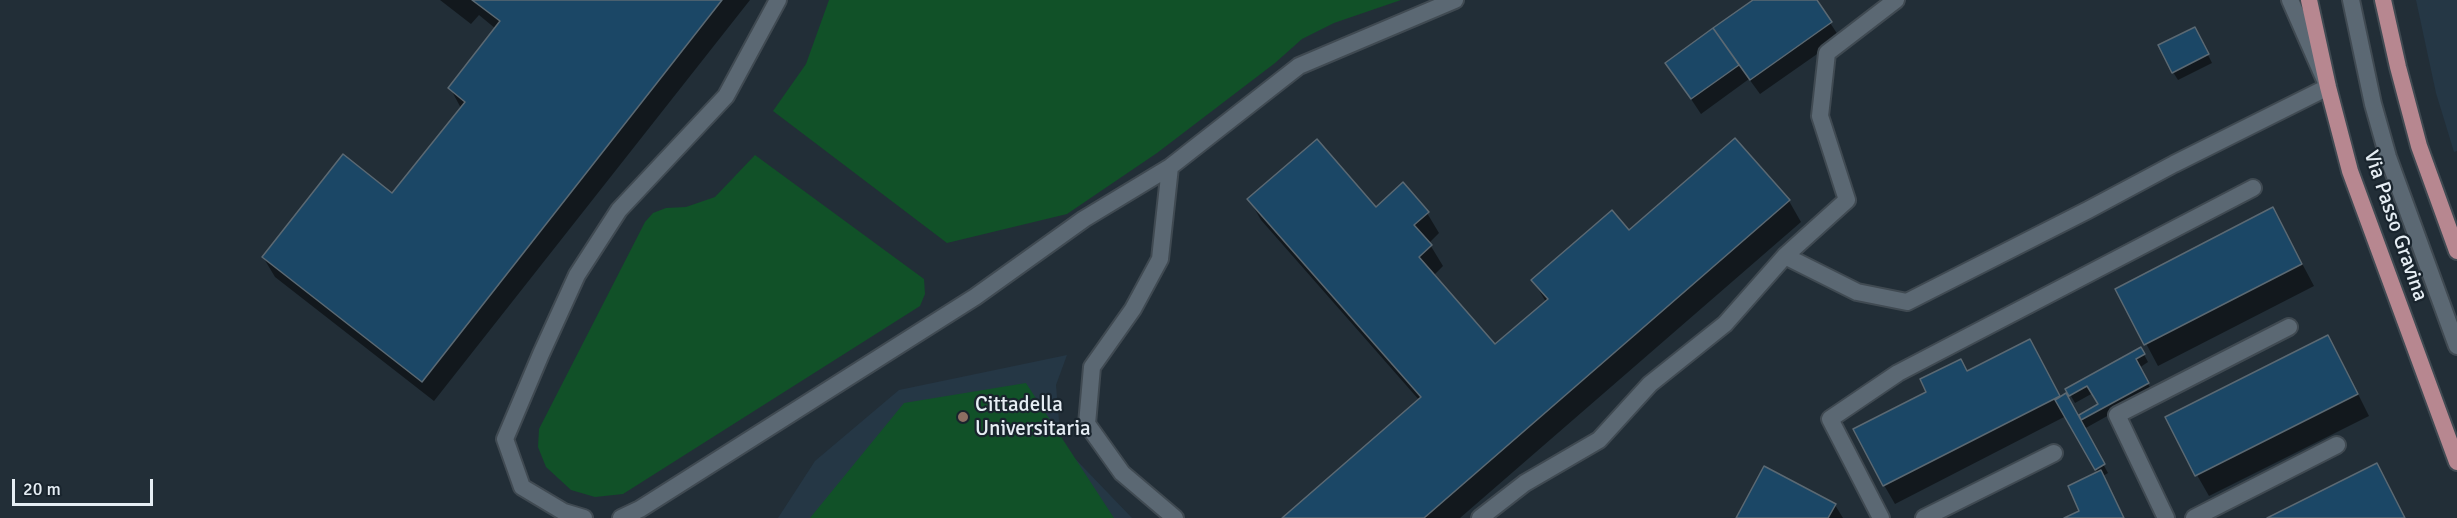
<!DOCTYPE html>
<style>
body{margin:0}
#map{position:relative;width:2457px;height:518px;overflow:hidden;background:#222e37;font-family:Signika,sans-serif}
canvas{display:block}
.scale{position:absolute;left:12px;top:479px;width:141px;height:27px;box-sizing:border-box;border:3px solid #e6eef4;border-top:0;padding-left:8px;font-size:18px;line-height:21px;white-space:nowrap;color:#e6eef4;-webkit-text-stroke:4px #19242d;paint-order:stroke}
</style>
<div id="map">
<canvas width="2457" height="518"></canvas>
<div class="scale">20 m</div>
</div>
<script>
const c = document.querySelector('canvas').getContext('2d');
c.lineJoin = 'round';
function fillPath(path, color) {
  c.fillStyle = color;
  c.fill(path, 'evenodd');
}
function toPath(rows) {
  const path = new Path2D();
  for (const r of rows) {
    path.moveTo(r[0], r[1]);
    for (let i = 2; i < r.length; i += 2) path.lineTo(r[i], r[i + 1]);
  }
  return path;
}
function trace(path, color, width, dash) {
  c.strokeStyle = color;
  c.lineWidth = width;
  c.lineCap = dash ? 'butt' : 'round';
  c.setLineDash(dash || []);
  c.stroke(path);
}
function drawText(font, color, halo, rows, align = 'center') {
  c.font = font + ' Signika,sans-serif';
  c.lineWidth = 4.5;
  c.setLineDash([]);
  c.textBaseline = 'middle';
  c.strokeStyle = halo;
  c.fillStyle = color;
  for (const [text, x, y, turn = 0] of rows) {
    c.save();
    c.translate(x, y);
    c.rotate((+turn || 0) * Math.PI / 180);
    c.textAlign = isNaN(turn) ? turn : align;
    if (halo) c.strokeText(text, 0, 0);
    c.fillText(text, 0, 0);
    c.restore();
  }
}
fillPath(toPath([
 [2416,0,2457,0,2457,151,2454,152,2436,93],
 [1067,355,1056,385,1061,444,1132,518,778,518,815,461,899,390]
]), '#253745');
fillPath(toPath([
 [829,0,1401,0,1334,23,1302,39,1275,63,1157,153,1067,214,947,243,773,111,806,64],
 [755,155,924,279,925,294,920,306,623,494,595,497,571,490,546,467,538,447,539,429,645,222,653,213,666,208,686,207,715,197],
 [1026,383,1114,518,810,518,904,403]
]), '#115128');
fillPath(toPath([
 [440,0,750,0,434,401,275,277,263,257,393,195,461,108,450,88,496,29,479,15,471,24],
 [1756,0,1815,0,1840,38,1760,94,1749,79,1701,114,1667,63],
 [2199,37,2212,63,2178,80,2173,72],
 [1735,140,1789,201,1801,222,1460,518,1285,518,1420,401,1261,220,1249,199,1427,213,1439,233,1429,243,1443,266,1433,276,1495,346,1546,302,1533,280,1628,232],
 [2273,209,2314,286,2158,366,2117,289],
 [2141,349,2148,362,2139,368,2152,391,2084,429,2108,473,2103,476,2124,518,2068,518,2081,511,2098,473,2066,416,1895,504,1884,485,1967,373,2041,359,2060,398,2078,418,2100,405,2093,393,2075,403,2067,389],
 [2340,358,2369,416,2209,496,2197,475],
 [1835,505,1843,518,1738,518]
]), '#0007');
const building = toPath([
 [472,0,722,0,422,382,262,257,343,154,392,193,465,102,448,88,500,21,472,0],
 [1753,0,1817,0,1832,22,1750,80,1713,28,1753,0],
 [2195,27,2209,54,2172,73,2158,45,2195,27],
 [1713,28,1739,65,1691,99,1665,63,1713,28],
 [1735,138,1790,200,1424,518,1282,518,1421,397,1247,199,1317,139,1376,207,1403,182,1429,212,1414,225,1432,245,1419,257,1495,344,1548,299,1531,280,1612,210,1629,230,1735,138],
 [2273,207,2302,264,2144,345,2115,289,2273,207],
 [2328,335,2358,394,2195,476,2165,417,2328,335],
 [2030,339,2060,396,1883,486,1853,429,1926,392,1920,379,1961,359,1967,371,2030,339],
 [2141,347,2145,354,2136,359,2149,383,2081,420,2079,415,2098,404,2087,386,2069,396,2065,389,2141,347],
 [2066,393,2105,464,2095,470,2055,400,2066,393],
 [2377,463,2405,518,2267,518,2377,463],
 [1764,466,1836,504,1828,518,1736,518,1764,466],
 [2101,470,2124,518,2064,518,2079,511,2068,486,2101,470]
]);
fillPath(building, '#1b4766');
trace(building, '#5b6973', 1.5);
const service = toPath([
 [2351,0,2373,104,2388,157,2457,346],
 [1170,167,1160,259,1133,309,1092,367,1087,424,1122,473,1175,518],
 [1785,256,1857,292,1907,302,2088,210,2174,164,2328,87,2290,0],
 [584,518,564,512,522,487,505,439,541,354,577,275,619,210,726,96,778,0],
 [621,518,640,509,975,297,1084,219,1170,167,1299,66,1455,0],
 [1480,518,1525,483,1599,440,1650,384,1725,324,1785,256,1847,200,1820,116,1827,53,1896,0],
 [1881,518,1830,419,1898,373,2253,188],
 [1924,518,2054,453],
 [2166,518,2117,415,2289,327],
 [2194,518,2337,445]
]);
const primary = toPath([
 [2309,0,2328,87,2350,171,2457,462],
 [2383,0,2398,67,2419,146,2457,251]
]);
trace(service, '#404a52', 20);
trace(primary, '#404a52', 20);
trace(service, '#5b6873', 16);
trace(primary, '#b78790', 16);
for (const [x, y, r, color] of [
 [963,417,6,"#8d6e63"]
]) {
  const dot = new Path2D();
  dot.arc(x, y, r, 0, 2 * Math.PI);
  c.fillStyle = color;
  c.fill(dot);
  trace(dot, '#19242d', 2);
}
drawText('21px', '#e6eef4', '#19242d', [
 ["Via Passo Gravina",2395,226,71]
]);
drawText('21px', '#e6eef4', '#19242d', [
 ["Cittadella",975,405],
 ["Universitaria",975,429]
], 'left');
</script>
